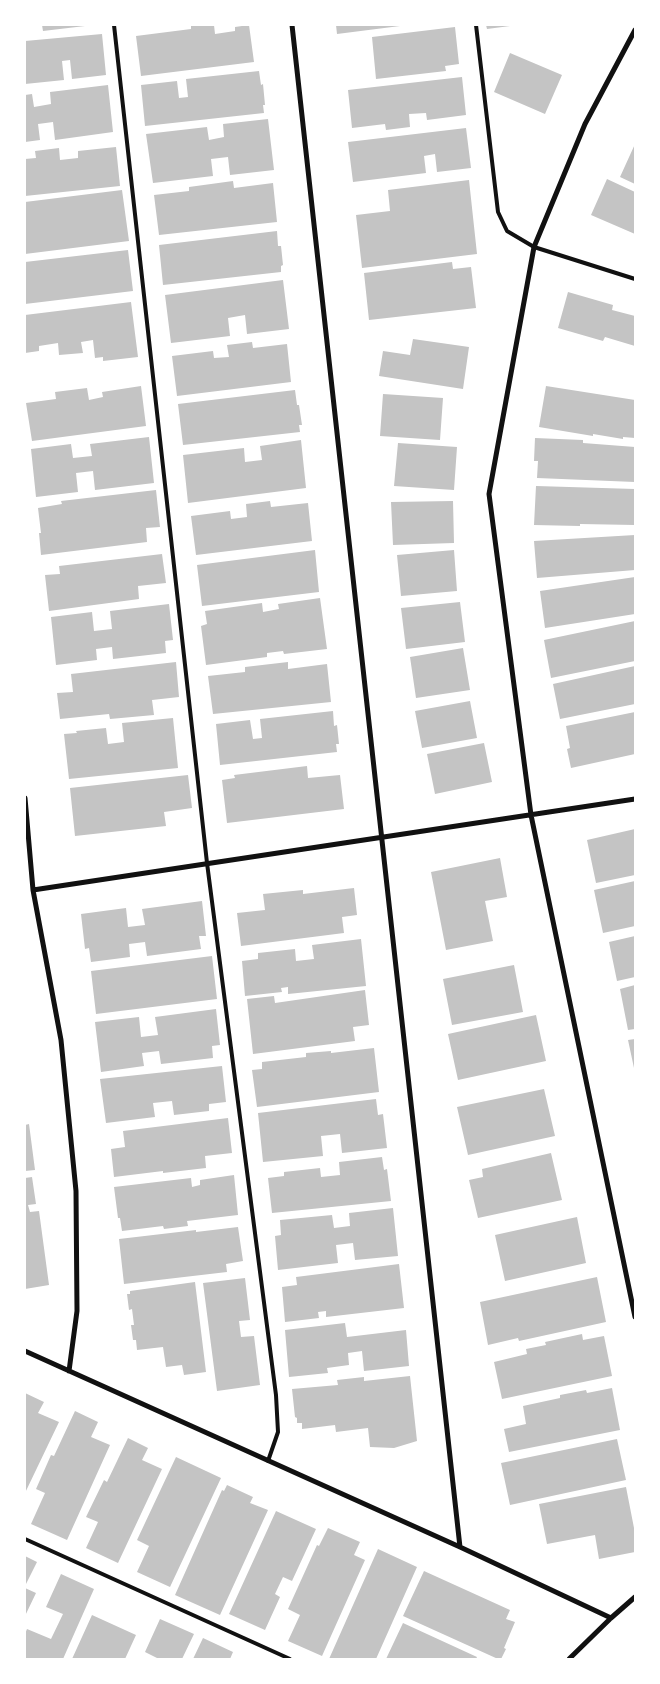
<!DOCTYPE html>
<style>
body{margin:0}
#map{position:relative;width:660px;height:1684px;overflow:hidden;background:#fff;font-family:Montserrat,sans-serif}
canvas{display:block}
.frame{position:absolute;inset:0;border:26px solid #fff;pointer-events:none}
</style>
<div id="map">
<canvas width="660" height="1684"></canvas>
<div class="frame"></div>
</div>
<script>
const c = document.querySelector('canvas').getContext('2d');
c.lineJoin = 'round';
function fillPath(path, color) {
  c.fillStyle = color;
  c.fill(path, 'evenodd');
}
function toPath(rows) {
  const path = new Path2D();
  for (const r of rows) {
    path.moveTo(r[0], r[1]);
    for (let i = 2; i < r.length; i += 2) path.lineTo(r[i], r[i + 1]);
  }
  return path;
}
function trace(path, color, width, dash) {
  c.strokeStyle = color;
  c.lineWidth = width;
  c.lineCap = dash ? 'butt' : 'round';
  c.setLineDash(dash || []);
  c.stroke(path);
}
fillPath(toPath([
 [42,25,85,25,85,26,43,31],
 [191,25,214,25,215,34,235,31,235,27,249,25,254,62,141,76,136,36,191,29],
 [336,25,399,25,400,26,337,34],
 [486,25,509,25,510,26,487,29],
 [455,27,459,64,445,66,446,71,376,79,372,37],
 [102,34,106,75,72,79,70,60,62,61,64,80,25,84,25,41],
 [510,53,562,75,545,114,494,92],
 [259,71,261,85,263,84,265,105,263,105,264,113,145,126,141,85,177,81,179,98,188,97,186,79],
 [462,77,466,115,427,120,426,113,409,114,410,127,386,130,385,124,352,128,348,90],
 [108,85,113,132,55,140,53,122,38,124,40,140,25,142,25,95,32,94,34,107,51,104,50,92],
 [268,119,274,170,230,175,228,157,211,159,213,176,153,183,146,134,207,127,209,140,224,137,223,124],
 [466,128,471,168,437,172,435,154,424,156,426,173,353,182,348,142],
 [635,144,635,184,620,177],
 [116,147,120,186,25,196,25,159,36,158,35,151,59,148,60,160,78,158,78,151],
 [607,179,635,192,635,234,591,215],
 [469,180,477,254,362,268,356,215,390,211,388,190],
 [233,181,234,188,273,183,277,222,159,235,154,195,189,191,189,187],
 [122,190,129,241,25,254,25,202],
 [277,231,278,246,281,246,283,265,281,266,281,272,163,285,159,245],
 [128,250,133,291,25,304,25,262],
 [452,262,453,269,471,267,476,308,369,320,364,273],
 [283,280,289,329,247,334,245,315,228,318,230,336,171,343,165,295],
 [568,292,613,305,612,310,635,316,635,346,605,337,603,341,558,328],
 [131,302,138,357,103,361,103,357,95,358,93,340,81,342,83,353,59,355,58,343,39,346,39,351,25,353,25,315],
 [413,339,469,347,463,389,379,376,383,351,410,355],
 [252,342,253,348,287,344,291,382,177,396,172,356,213,351,214,358,229,357,227,345],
 [141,386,146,426,32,441,26,403,56,399,55,392,87,388,89,400,103,397,102,392],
 [546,386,635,400,635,438,623,437,623,439,593,434,593,436,539,427],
 [295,390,297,405,299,405,302,425,299,425,300,432,183,445,178,404],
 [383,394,443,398,440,440,380,436],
 [149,437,154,483,95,490,93,471,76,473,78,492,36,497,31,449,71,444,73,458,92,456,90,444],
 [535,438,583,440,583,443,635,447,635,482,537,478,538,461,534,461],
 [301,440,306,488,188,503,183,455,244,448,245,462,262,460,260,446],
 [398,443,457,447,454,490,394,486],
 [536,486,635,489,635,525,580,524,580,526,534,525],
 [156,490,160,527,146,528,147,542,41,555,39,533,41,533,38,508,62,504,61,501],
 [270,501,271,507,308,503,312,541,196,555,191,516,230,511,231,519,247,517,246,504],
 [453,501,454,543,393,545,391,502],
 [635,535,635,570,537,578,534,541],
 [315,550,319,592,202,606,197,565],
 [454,550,457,591,401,596,397,555],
 [162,554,166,583,138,586,139,599,49,611,45,575,60,574,59,566],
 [635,577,635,614,545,628,540,591],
 [320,598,327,649,284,654,283,651,267,653,267,657,206,665,201,626,207,624,205,611,262,603,263,612,279,609,278,604],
 [460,602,465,642,406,649,401,608],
 [169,604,173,640,165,641,166,653,113,659,112,647,96,649,97,660,56,665,51,617,92,612,94,631,112,629,110,611],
 [635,621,635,661,551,678,544,640],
 [463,648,470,690,416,698,410,657],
 [176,662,179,697,152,700,154,715,110,719,109,714,60,719,57,693,73,692,71,674],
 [288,662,288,669,327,664,331,702,213,714,208,676,245,672,245,667],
 [635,666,635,704,560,719,553,684],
 [470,701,477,738,422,748,415,711],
 [333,711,334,726,337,725,339,744,336,744,337,752,220,765,216,724,250,720,253,739,262,738,260,719],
 [635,712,635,754,571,768,567,749,570,748,566,726],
 [173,718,178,768,69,779,64,734,77,733,76,731,106,728,108,744,124,742,122,723],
 [484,743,492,782,435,794,427,754],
 [307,766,308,778,340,775,344,809,227,823,222,780,235,778,234,775],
 [188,775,192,808,164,812,166,826,75,836,70,788],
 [635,829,635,875,596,883,587,840],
 [500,858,507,897,485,901,493,941,446,950,431,872],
 [635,881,635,926,603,933,594,890],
 [354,888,357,915,342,917,344,933,241,946,237,913,265,910,263,894,303,890,303,894],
 [202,901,206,936,199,936,201,949,147,956,145,942,129,944,130,957,91,962,89,948,85,949,81,914,126,908,128,927,145,925,142,909],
 [635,936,635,977,617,981,609,942],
 [361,939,366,986,288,994,288,987,281,988,282,992,245,996,242,961,258,959,258,953,295,949,296,961,314,959,312,945],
 [212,956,217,999,96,1014,91,971],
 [514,965,523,1012,452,1025,443,979],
 [635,985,635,1029,628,1030,620,989],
 [365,990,369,1025,353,1027,355,1041,253,1054,247,999,274,996,275,1003],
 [216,1009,220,1045,212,1046,213,1058,161,1064,159,1051,142,1053,144,1066,101,1072,95,1022,139,1017,141,1037,158,1035,155,1017],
 [536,1015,546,1061,458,1080,448,1034],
 [635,1039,635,1068,634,1068,628,1040],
 [374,1048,379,1092,257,1107,252,1070,262,1069,262,1062,306,1057,306,1053,331,1051,331,1053],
 [222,1066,226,1102,209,1104,209,1111,174,1115,172,1101,153,1103,155,1117,106,1123,100,1079],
 [544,1089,555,1136,468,1155,457,1107],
 [376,1099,378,1115,383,1114,387,1148,342,1153,340,1134,321,1136,323,1156,263,1162,258,1113],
 [228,1118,232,1153,205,1156,206,1168,163,1173,163,1171,114,1177,111,1149,125,1147,123,1131],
 [29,1124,35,1170,25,1171,25,1125],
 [551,1153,562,1200,478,1218,469,1180,483,1177,482,1169],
 [382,1157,384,1170,387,1169,391,1201,272,1213,268,1178,284,1176,284,1172,320,1168,321,1177,340,1175,339,1162],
 [234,1175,238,1215,187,1221,188,1226,164,1229,163,1226,122,1231,120,1218,118,1218,114,1187,191,1178,192,1187,200,1185,200,1180],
 [32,1177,36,1204,28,1205,30,1212,39,1211,49,1285,25,1289,25,1178],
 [393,1208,398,1256,355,1260,353,1243,336,1245,338,1263,278,1270,275,1236,281,1235,280,1220,332,1215,334,1228,350,1226,349,1213],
 [577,1217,586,1263,505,1281,495,1235],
 [238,1227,243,1261,226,1264,227,1272,124,1284,119,1239,196,1230,196,1232],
 [399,1264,404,1308,326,1317,326,1311,318,1312,319,1318,285,1322,282,1287,297,1285,296,1277],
 [597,1277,606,1322,519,1341,518,1338,488,1345,480,1302],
 [245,1278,250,1320,239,1321,241,1337,254,1336,260,1385,217,1391,203,1283],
 [195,1282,206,1372,184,1375,182,1365,166,1367,163,1347,137,1350,136,1340,133,1340,131,1325,134,1325,132,1309,129,1310,127,1294,130,1294,130,1291],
 [345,1323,347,1337,406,1330,409,1366,364,1371,362,1351,348,1353,349,1365,327,1368,328,1373,289,1377,285,1330],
 [582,1334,583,1340,604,1336,612,1376,502,1399,494,1362,527,1354,526,1349,546,1345,545,1342],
 [410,1376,417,1441,394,1448,370,1447,368,1428,336,1432,335,1425,302,1429,302,1423,297,1423,297,1418,295,1417,292,1389,338,1385,337,1380,364,1377,364,1381],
 [612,1388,620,1430,509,1452,504,1429,526,1424,523,1406,560,1398,560,1395,586,1390,587,1393],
 [25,1393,44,1402,38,1413,59,1422,25,1493],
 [75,1411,98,1422,91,1437,110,1445,67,1540,31,1524,45,1493,36,1489,51,1455,54,1456],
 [128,1438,148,1448,142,1460,162,1469,118,1563,86,1548,98,1522,86,1517,104,1480,107,1482],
 [617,1439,626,1480,510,1505,501,1463],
 [176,1457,221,1478,170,1587,137,1572,149,1546,137,1540],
 [227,1485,253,1497,250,1503,268,1510,220,1615,175,1595,222,1490,224,1491],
 [626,1487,634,1528,635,1552,599,1559,595,1535,547,1544,539,1504],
 [276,1511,316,1529,292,1581,283,1577,275,1594,280,1597,265,1630,229,1614],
 [328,1528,360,1542,354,1555,365,1560,322,1656,288,1641,300,1615,288,1609,317,1545,319,1546],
 [378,1549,417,1567,376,1659,329,1659],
 [25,1556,37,1562,25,1586],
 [424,1571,510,1610,506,1619,515,1622,504,1648,506,1649,501,1659,498,1659,403,1616],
 [61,1574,94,1589,63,1659,25,1659,25,1634,27,1629,51,1639,63,1614,46,1607],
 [25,1588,36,1593,25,1616],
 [92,1615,136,1635,125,1659,72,1659],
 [160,1619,194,1634,182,1659,159,1659,145,1652],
 [403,1623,477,1657,476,1659,386,1659],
 [203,1638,233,1652,230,1659,193,1659]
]), '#c4c4c4');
trace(toPath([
 [114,25,207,863,276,1395,278,1432,268,1461],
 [476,25,498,212,507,231,534,247,635,279],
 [25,1539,290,1659]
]), '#111', 4);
trace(toPath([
 [292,25,460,1547],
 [635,30,585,124,534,247,489,494,531,815,635,1317],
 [25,798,33,890,61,1040,76,1191,77,1311,69,1371],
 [33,890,635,799],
 [25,1351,460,1547,611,1618],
 [569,1659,611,1618,635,1597]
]), '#111', 5);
</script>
